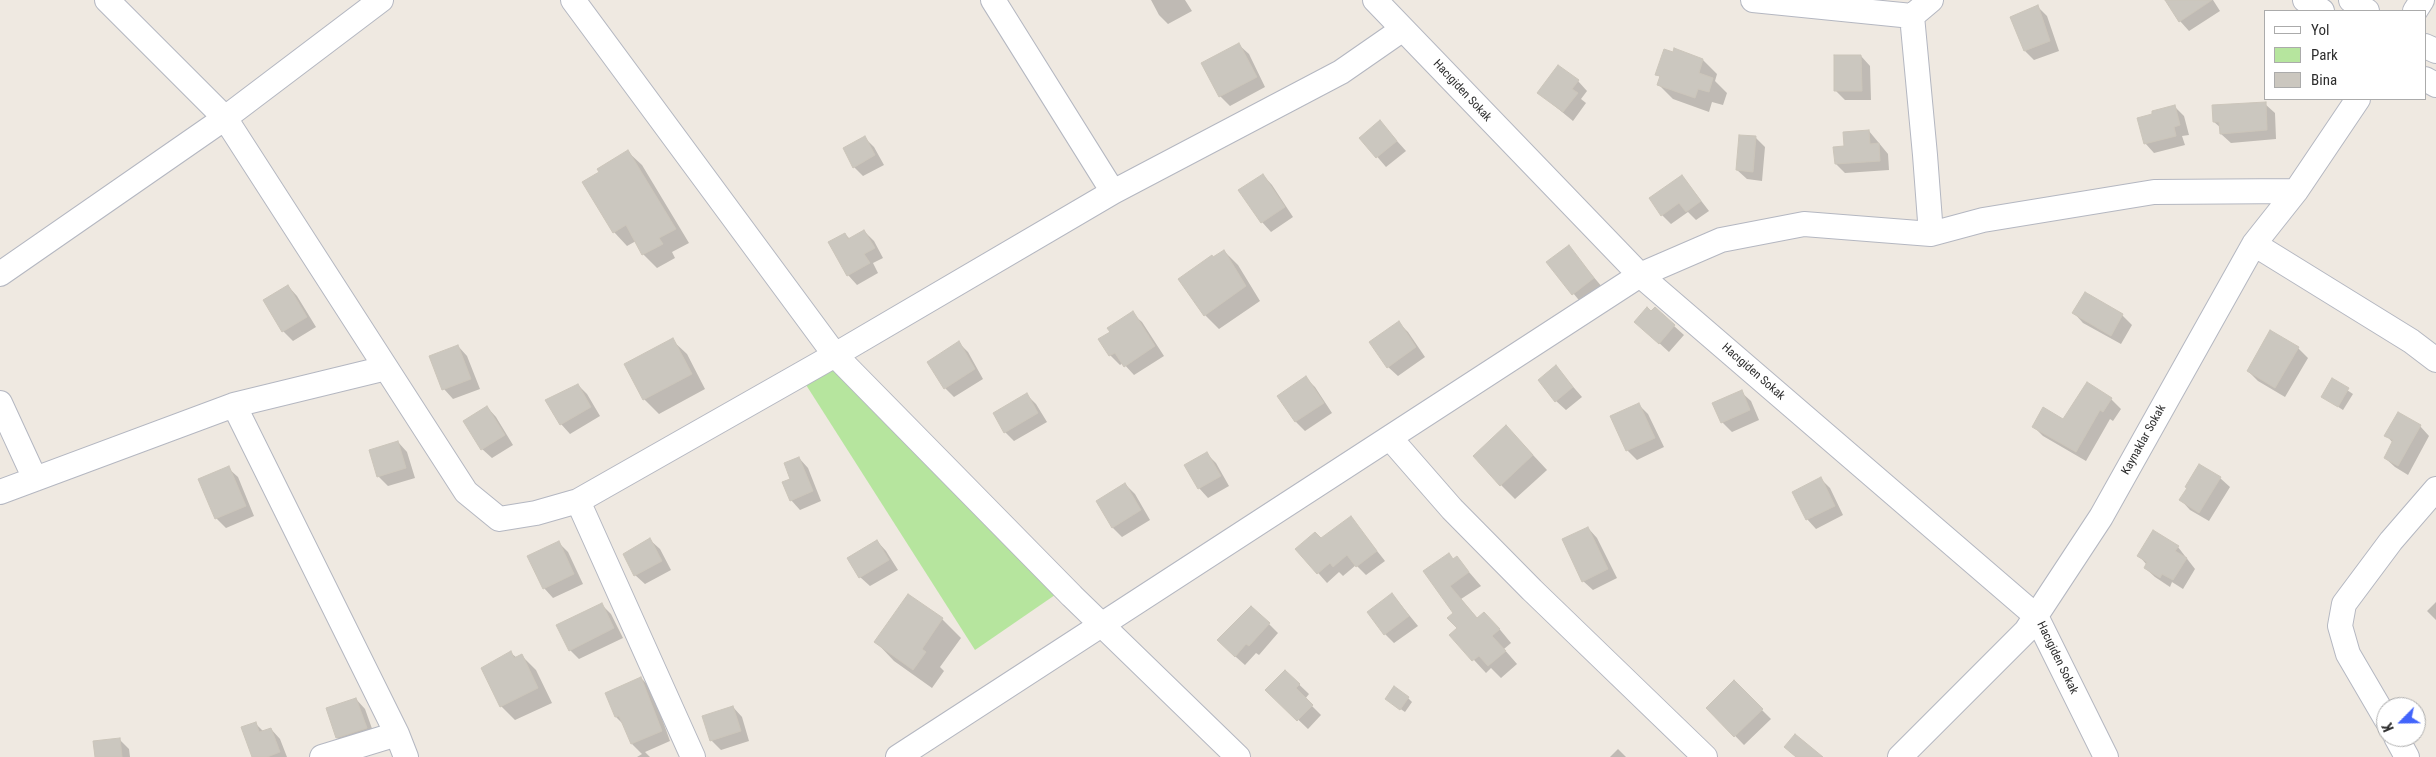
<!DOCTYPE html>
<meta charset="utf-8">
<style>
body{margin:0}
#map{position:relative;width:2436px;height:757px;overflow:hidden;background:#efe9e1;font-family:"Roboto Condensed",sans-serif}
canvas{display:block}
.legend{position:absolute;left:2264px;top:10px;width:162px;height:90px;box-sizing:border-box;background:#fff;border:1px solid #ababab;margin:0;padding:6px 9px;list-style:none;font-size:15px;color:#2e2e2e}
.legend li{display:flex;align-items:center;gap:10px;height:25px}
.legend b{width:25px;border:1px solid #ababab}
.north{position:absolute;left:2376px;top:697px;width:50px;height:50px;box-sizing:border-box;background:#fff;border:1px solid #ababab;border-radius:50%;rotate:247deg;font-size:14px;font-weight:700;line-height:20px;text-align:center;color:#2e2e2e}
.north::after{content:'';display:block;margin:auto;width:18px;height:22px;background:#4264fb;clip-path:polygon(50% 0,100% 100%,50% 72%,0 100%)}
</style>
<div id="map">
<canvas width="2436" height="757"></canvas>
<ul class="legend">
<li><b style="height:6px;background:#fff"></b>Yol</li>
<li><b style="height:14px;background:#b6e59e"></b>Park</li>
<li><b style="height:14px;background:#cbc7bf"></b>Bina</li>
</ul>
<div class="north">K</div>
</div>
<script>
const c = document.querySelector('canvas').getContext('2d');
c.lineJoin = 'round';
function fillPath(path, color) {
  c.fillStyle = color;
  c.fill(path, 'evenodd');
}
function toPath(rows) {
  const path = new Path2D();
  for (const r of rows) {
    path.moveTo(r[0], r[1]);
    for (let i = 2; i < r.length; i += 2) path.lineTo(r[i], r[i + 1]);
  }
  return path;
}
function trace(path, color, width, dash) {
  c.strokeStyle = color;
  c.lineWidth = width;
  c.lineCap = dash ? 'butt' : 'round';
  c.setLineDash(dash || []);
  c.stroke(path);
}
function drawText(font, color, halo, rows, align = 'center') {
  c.font = font + ' "Roboto Condensed",sans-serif';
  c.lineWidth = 5;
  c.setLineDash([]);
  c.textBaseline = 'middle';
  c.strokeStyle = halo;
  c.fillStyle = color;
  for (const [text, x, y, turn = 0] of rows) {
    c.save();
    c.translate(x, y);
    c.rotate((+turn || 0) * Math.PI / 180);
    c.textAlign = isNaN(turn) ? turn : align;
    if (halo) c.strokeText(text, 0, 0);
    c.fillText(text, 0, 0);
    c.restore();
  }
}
fillPath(toPath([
 [839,365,1055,595,975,650,801,377]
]), '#b6e59e');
fillPath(toPath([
 [1151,0,1185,0,1192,11,1168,24,1159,15],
 [2166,0,2213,0,2220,11,2189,31,2180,21],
 [2038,7,2047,16,2059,51,2034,60,2025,51,2011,17],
 [1239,45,1249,54,1265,87,1230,106,1220,96],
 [1861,56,1870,66,1871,100,1845,100,1836,91],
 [1703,60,1717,74,1715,81,1727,93,1723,105,1712,102,1709,112,1673,99,1659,85,1661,78,1657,74],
 [1578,81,1587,91,1581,99,1586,103,1573,121,1539,93],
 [2265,104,2275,113,2276,139,2231,143,2221,134,2221,128,2214,122],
 [2175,107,2184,116,2189,135,2182,136,2185,145,2154,153,2145,143,2154,115],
 [1380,122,1406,151,1386,167,1361,138],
 [1869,131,1888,154,1889,170,1845,173,1836,164,1845,147],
 [1755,137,1765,147,1762,181,1747,179,1737,170],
 [865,138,874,147,884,165,863,176,854,167],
 [628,152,642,165,689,243,672,252,675,258,657,268,643,254,636,241,627,246,614,232,601,172],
 [1263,175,1272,185,1293,217,1271,232,1262,222],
 [1682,176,1709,211,1696,220,1688,212,1671,224,1662,215],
 [864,231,874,241,883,258,873,263,878,273,857,285,848,275,845,234,850,239],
 [1568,247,1603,288,1582,304,1548,262],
 [1224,251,1238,265,1260,301,1219,329,1205,315,1213,259],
 [288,286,297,296,316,327,293,341,283,331,265,300],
 [2085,294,2122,315,2132,325,2121,344,2083,323,2074,313],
 [1132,313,1142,322,1164,356,1134,375,1123,363,1120,365,1110,355,1100,340,1112,332],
 [1399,323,1408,332,1425,357,1398,376,1388,367],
 [1674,326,1684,335,1669,352,1646,331],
 [2270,332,2298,348,2308,358,2285,397,2258,381,2248,371],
 [672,340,687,354,705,389,659,414,644,399,626,364],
 [959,343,968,352,983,379,954,397,945,388],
 [458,346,467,356,480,389,453,399,444,389],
 [1556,367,1582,397,1566,410,1556,401],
 [1306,378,1315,387,1332,413,1305,431,1296,422,1279,396],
 [2332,380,2353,394,2343,410,2323,397],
 [578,385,587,394,600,416,570,434,561,424],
 [1741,392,1751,401,1759,420,1732,432,1722,422],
 [1027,395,1036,404,1047,422,1014,441,1005,432],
 [2111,399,2121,409,2113,421,2110,419,2086,461,2043,436,2034,427,2064,421],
 [1638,404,1648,414,1664,447,1637,460,1627,450],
 [487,407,496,417,513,445,492,458,482,449],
 [2420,426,2429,436,2408,475,2395,467,2385,458,2393,443,2386,435],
 [1520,441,1547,470,1515,499,1501,485],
 [398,442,407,452,415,478,388,486,378,476],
 [1207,454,1216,463,1229,486,1208,498,1199,488],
 [799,458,808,468,821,501,800,510,791,500,792,480],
 [228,468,238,477,254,516,226,528,216,518],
 [2220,478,2230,487,2209,521,2190,510,2181,500],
 [1821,479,1830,488,1843,515,1816,529,1807,519],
 [1125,484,1135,494,1150,520,1122,537,1112,527],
 [1351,518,1385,561,1366,575,1356,565,1343,576,1339,572,1327,583,1297,549,1322,540],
 [1588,528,1597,538,1617,578,1593,590,1583,581],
 [650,540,660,549,671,570,645,584,635,575],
 [877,541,886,551,898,570,870,586,860,577],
 [558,542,568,552,583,584,553,598,544,588],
 [2178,547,2195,569,2183,589,2172,582,2170,587,2155,577,2145,568,2147,565,2139,556],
 [1449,555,1454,560,1457,558,1481,586,1461,599,1478,619,1497,626,1511,643,1504,649,1517,664,1501,678,1491,668,1486,673,1451,635,1458,628,1454,613,1425,572],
 [1392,594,1418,626,1394,643,1385,634],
 [2436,602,2436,620,2427,611],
 [601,604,611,614,623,638,579,659,570,650],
 [942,619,961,638,940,667,944,671,932,688,894,661,876,642],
 [1269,624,1278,633,1259,655,1256,653,1245,665,1228,650],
 [511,653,517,658,522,656,536,670,552,703,515,720,501,706],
 [1285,671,1309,694,1305,699,1321,715,1308,729,1267,690],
 [641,678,651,688,670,741,645,752,650,757,637,757,642,754,632,744,623,724,616,717],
 [1734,682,1771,719,1744,745,1708,708],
 [1408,698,1412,702,1405,712,1389,701],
 [356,699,365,709,375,737,347,747,337,738,327,709],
 [733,707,742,717,749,741,721,750,711,740],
 [255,723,264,732,271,729,280,739,287,757,253,757],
 [119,739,129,749,130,757,96,757],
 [1618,749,1626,757,1610,757]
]), '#0003');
const building = toPath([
 [2165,0,2212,0,2179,22,2165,0],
 [2038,5,2050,41,2024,51,2010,17,2038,5],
 [1239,43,1257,77,1219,97,1201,63,1239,43],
 [1674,48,1703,59,1699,73,1713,78,1709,92,1698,89,1695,98,1657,85,1660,76,1655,75,1664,49,1673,52,1674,48],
 [1834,55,1861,55,1862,91,1834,91,1834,55],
 [1558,65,1579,80,1572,89,1578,93,1563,112,1537,93,1558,65],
 [2266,102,2267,130,2220,134,2219,122,2213,122,2212,105,2266,102],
 [2175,105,2180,125,2174,127,2176,136,2144,144,2137,118,2152,114,2152,111,2175,105],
 [1380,120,1397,141,1376,158,1359,138,1380,120],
 [1869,130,1870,144,1879,143,1880,161,1835,164,1833,147,1844,146,1843,132,1869,130],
 [1739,135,1756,136,1753,172,1736,170,1739,135],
 [865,136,875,155,853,168,843,148,865,136],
 [628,150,676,229,659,238,663,244,642,255,626,225,613,233,582,182,599,172,597,169,628,150],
 [1263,174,1285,207,1261,223,1238,190,1263,174],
 [1682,175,1701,201,1686,212,1679,203,1661,216,1649,198,1682,175],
 [864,230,875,248,864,254,870,263,847,276,828,242,845,233,848,239,864,230],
 [1569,245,1594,278,1572,295,1546,262,1569,245],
 [1224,250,1246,286,1204,316,1178,279,1212,255,1213,257,1224,250],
 [288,285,307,317,282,332,263,300,288,285],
 [2085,292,2123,314,2111,336,2072,313,2085,292],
 [1647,307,1651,311,1655,307,1675,325,1659,344,1634,322,1647,307],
 [1133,311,1155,346,1124,367,1115,353,1109,356,1098,339,1110,332,1107,328,1133,311],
 [1399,321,1416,347,1387,368,1369,342,1399,321],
 [2270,330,2299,347,2275,388,2247,371,2270,330],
 [673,338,692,374,643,400,624,364,673,338],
 [959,341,975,369,944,389,927,362,959,341],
 [458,345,471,379,442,390,429,356,458,345],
 [1556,365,1573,387,1555,402,1538,380,1556,365],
 [1306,376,1324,403,1295,422,1277,396,1306,376],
 [2332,378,2349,388,2338,407,2321,397,2332,378],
 [2087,382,2112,398,2103,412,2100,410,2076,452,2032,427,2043,407,2063,419,2087,382],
 [578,384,591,407,560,425,545,400,578,384],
 [1742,390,1750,410,1721,423,1712,403,1742,390],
 [1027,393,1038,413,1004,433,993,413,1027,393],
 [1639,403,1655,438,1626,451,1610,416,1639,403],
 [487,406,505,435,481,450,463,421,487,406],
 [2398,412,2421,425,2398,466,2384,458,2393,440,2384,436,2398,412],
 [1506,425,1533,455,1500,486,1473,456,1506,425],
 [398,441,406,468,377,477,369,450,398,441],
 [1207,452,1221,476,1198,489,1184,465,1207,452],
 [799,457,813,491,790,501,782,482,790,479,784,463,799,457],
 [2199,464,2221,477,2199,513,2179,500,2187,488,2185,487,2199,464],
 [229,466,246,506,215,519,198,479,229,466],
 [1821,477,1835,506,1806,520,1792,492,1821,477],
 [1125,483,1141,510,1112,528,1096,501,1125,483],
 [1351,516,1377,551,1356,567,1347,555,1333,567,1330,563,1317,574,1295,549,1315,532,1321,538,1351,516],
 [1588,527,1608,569,1582,582,1562,539,1588,527],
 [2153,530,2179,546,2175,551,2187,558,2173,580,2162,574,2160,578,2144,568,2147,562,2137,556,2153,530],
 [650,538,662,561,634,576,623,554,650,538],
 [877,540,889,560,859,578,847,558,877,540],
 [559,541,574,574,543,589,527,556,559,541],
 [1449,553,1453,559,1457,556,1469,572,1450,586,1477,618,1484,612,1500,629,1492,636,1506,651,1488,666,1479,656,1472,661,1449,635,1457,628,1447,618,1453,613,1423,571,1449,553],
 [1392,593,1409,616,1384,635,1367,612,1392,593],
 [908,594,943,618,922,649,926,652,913,670,874,642,908,594],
 [602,603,614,628,569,651,556,625,602,603],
 [1251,606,1270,623,1249,646,1246,644,1235,657,1217,640,1251,606],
 [511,651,514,658,522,654,538,688,500,707,481,668,511,651],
 [1285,670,1300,684,1296,688,1313,705,1297,721,1265,690,1285,670],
 [641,677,662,731,631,744,619,716,615,717,605,693,641,677],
 [1734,680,1763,709,1734,737,1706,708,1734,680],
 [1394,686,1409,697,1400,710,1385,699,1394,686],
 [356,698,367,728,336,738,326,708,356,698],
 [733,706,741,731,710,741,702,716,733,706],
 [256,722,259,732,271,728,280,752,267,757,252,757,241,727,256,722],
 [1795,734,1823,757,1796,757,1784,747,1795,734],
 [120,738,122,757,95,757,93,741,120,738]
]);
fillPath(building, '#cbc7bf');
trace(building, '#cbc5ba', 1);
const minor = toPath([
 [107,0,225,118,466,492,499,519,536,513,578,501,693,757],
 [573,0,835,355,1072,596,1238,757],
 [1375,0,1640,275,2036,616,2106,757],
 [1753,0,1912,16,1925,155,1931,234],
 [2305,0,2322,11],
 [2351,0,2367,11],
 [2415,11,2422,0],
 [1912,16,1931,0],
 [2425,46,2436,51],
 [2425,79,2436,85],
 [1113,192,1341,72,1403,29],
 [2254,244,2411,341,2436,360],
 [0,274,225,118,381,0],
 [0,403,35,479],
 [234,405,386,368],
 [1390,438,1452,509,1532,590,1705,757],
 [0,492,234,405,397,734],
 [578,501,835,355,1113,192,993,0],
 [2386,719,2348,654,2340,626,2344,604,2391,541,2436,489],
 [2396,737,2407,757],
 [322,757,397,734,406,757],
 [898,757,1640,275,1721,240,1804,224,1931,234,1983,220,2154,192,2296,191],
 [1900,757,2026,631,2101,517,2254,244,2296,191,2358,99]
]);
trace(minor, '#b4b7c1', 26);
trace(minor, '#fff', 24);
drawText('12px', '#2e2e2e', '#fff', [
 ["Hacıgiden Sokak",1462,91,47],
 ["Hacıgiden Sokak",1753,372,41],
 ["Kaynaklar Sokak",2144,440,-61],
 ["Hacıgiden Sokak",2057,658,64]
]);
</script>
